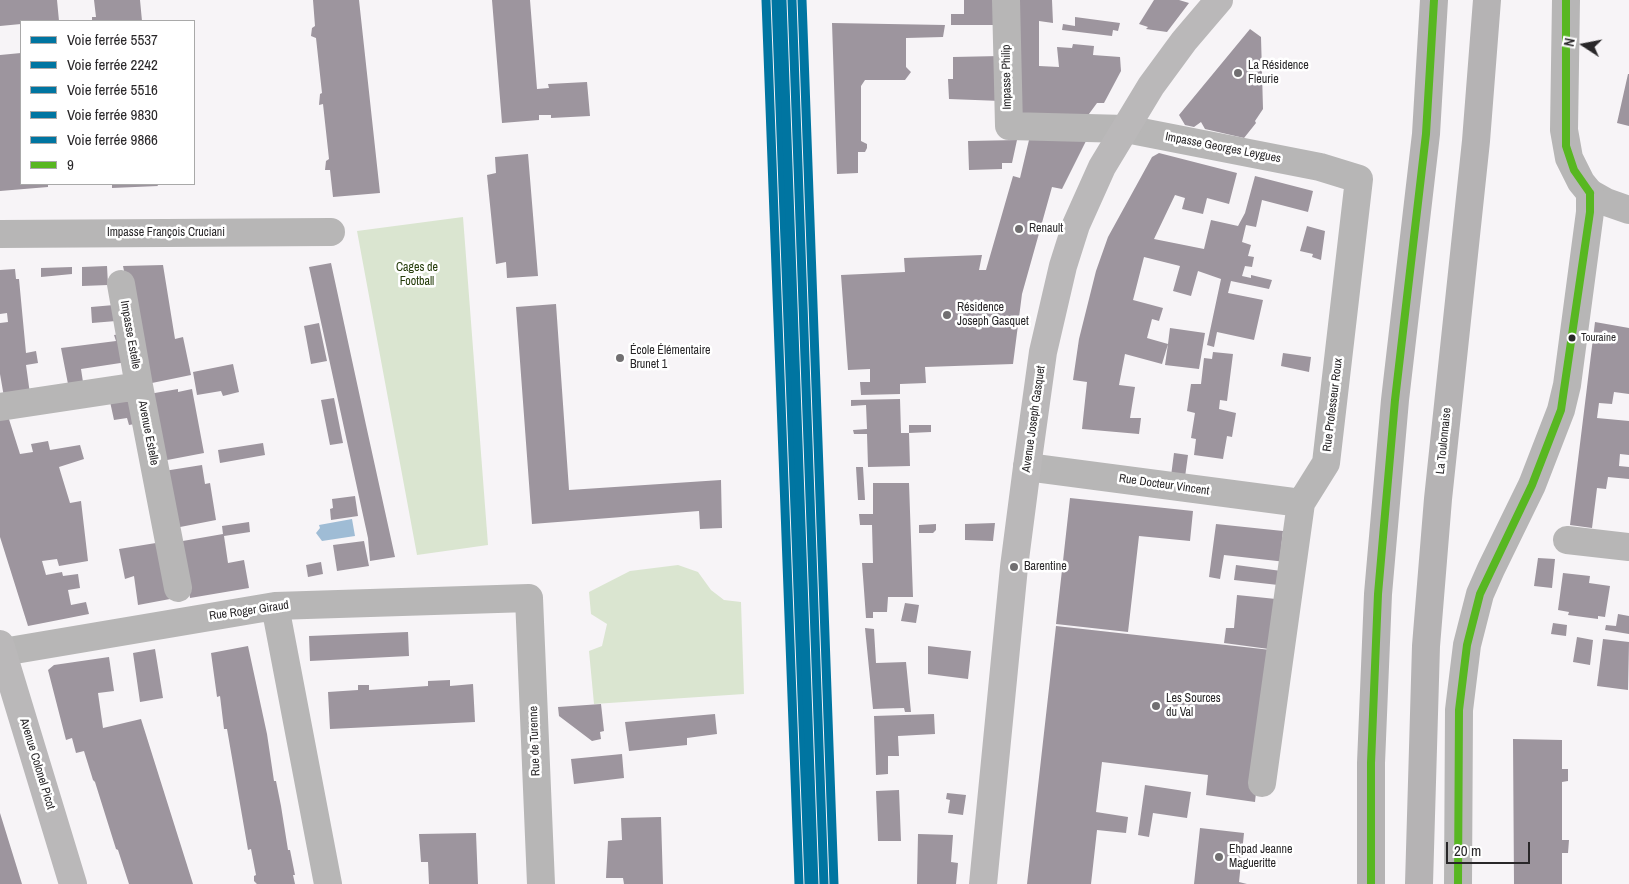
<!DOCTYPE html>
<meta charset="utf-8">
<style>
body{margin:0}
#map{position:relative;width:1629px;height:884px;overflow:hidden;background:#f7f4f7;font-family:"Archivo Narrow",sans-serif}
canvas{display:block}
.legend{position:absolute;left:20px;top:20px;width:175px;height:165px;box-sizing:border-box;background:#fff;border:1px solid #a9a9a9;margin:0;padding:6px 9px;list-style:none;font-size:15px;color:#292729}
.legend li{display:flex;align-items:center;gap:10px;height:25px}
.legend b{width:25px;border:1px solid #a9a9a9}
.north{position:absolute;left:1559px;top:20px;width:50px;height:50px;-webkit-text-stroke:4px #fff;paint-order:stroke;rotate:281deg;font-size:14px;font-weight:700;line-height:20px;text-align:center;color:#292729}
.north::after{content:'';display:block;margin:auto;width:18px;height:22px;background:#292729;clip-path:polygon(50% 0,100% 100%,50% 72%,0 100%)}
.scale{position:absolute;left:1446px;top:842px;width:84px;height:22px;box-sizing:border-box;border:2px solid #292729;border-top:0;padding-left:6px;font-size:15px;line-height:18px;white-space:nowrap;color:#292729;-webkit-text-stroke:4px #fff;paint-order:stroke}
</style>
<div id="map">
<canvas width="1629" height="884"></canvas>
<ul class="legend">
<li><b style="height:6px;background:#0075a1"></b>Voie ferrée 5537</li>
<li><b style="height:6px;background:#0075a1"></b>Voie ferrée 2242</li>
<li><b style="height:6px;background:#0075a1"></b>Voie ferrée 5516</li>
<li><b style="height:6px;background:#0075a1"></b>Voie ferrée 9830</li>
<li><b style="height:6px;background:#0075a1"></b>Voie ferrée 9866</li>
<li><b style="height:6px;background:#58b721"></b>9</li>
</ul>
<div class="north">N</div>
<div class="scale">20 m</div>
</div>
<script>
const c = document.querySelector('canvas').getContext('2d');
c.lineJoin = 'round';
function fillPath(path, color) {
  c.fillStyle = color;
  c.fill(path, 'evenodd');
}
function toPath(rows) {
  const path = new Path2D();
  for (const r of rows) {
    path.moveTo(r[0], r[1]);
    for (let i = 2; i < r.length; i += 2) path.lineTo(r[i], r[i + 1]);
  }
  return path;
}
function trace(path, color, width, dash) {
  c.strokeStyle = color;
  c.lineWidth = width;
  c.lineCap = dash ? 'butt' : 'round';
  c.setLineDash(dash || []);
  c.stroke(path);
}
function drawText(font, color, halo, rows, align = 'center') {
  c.font = font + ' "Archivo Narrow",sans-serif';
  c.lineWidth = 5;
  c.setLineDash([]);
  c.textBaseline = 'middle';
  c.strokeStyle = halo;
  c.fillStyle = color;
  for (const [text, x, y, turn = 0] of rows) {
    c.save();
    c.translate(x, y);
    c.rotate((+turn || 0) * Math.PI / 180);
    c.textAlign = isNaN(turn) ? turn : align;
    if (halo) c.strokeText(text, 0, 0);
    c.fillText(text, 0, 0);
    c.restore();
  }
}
fillPath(toPath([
 [463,217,488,545,417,555,357,231],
 [678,565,698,572,711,590,724,600,741,602,744,694,594,704,589,651,602,646,607,624,591,614,589,592,630,571]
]), '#dae5d0');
fillPath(toPath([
 [352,519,355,536,322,541,316,533,320,528,319,525]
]), '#9fbcd5');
fillPath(toPath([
 [0,0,57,0,59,21,21,21,21,24,0,26],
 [94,0,140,0,142,21,92,21,92,17,96,17],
 [313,0,359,0,380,193,333,197,330,170,325,170,326,161,329,159,323,104,319,105,320,94,322,93,316,38,311,36,312,28,315,26],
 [492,0,530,0,537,89,549,88,548,84,587,82,590,116,551,118,551,115,539,115,539,120,502,123],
 [964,0,1000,0,1000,25,951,25,951,14,964,14],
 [1014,0,1052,0,1053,23,1039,21,1039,66,1059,67,1057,47,1072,48,1073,44,1094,46,1093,55,1120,57,1121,71,1104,103,1097,103,1086,118,1025,118,1017,111],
 [1154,0,1179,0,1189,3,1167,32,1146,29,1148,27,1139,24],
 [1075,17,1120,23,1118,31,1113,30,1112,36,1062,30,1063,24,1075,26],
 [832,23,945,25,943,37,906,38,906,67,911,72,905,80,865,80,861,86,861,141,867,144,867,148,865,152,858,152,858,173,837,174],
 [1250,29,1261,37,1263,109,1255,121,1256,123,1244,138,1205,129,1201,122,1194,127,1185,125,1179,115],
 [21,53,21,184,48,184,48,187,0,191,0,55],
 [1000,56,1001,101,949,99,948,79,953,79,953,57],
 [1628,74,1629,74,1629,126,1617,123],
 [1087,139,1062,189,1052,187,1022,294,1013,364,925,367,926,383,900,384,900,394,861,395,860,382,870,382,870,369,848,370,841,275,905,272,904,258,982,255,979,270,986,270,1013,176,1020,178,1029,140],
 [1017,140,1012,163,1002,163,1002,169,969,170,968,141],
 [1159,153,1237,173,1229,204,1207,198,1203,214,1182,209,1185,198,1175,195,1154,239,1204,249,1211,220,1238,226,1245,213,1255,176,1313,191,1308,212,1262,200,1256,227,1246,225,1242,242,1251,245,1248,256,1254,257,1252,267,1245,266,1242,276,1251,278,1251,275,1272,280,1269,289,1231,281,1228,293,1263,300,1254,340,1217,332,1214,347,1207,345,1221,279,1198,271,1191,296,1173,291,1180,266,1144,257,1133,300,1163,308,1159,321,1152,319,1147,338,1168,344,1170,328,1205,333,1199,369,1165,365,1168,344,1162,364,1125,354,1119,385,1135,387,1130,418,1141,418,1139,434,1082,429,1087,382,1073,380,1079,339,1096,271,1108,237,1152,157],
 [528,154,538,276,507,278,506,262,496,264,487,175,496,173,495,157],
 [112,184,157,184,158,186,112,188],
 [1307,226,1325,231,1321,260,1312,257,1313,254,1300,251],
 [331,263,366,425,395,557,370,561,368,538,309,267],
 [163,265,175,339,183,337,191,375,147,384,123,266],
 [107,266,108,285,82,286,82,267],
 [72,267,72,274,41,277,41,268],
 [15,269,16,279,19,279,26,353,36,351,38,363,26,365,30,394,4,397,0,374,0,323,8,322,7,313,0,314,0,270],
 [556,304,569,490,721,480,722,528,700,529,699,511,532,524,516,307],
 [114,305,116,321,92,323,91,307],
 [1595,322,1629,328,1629,394,1614,392,1612,404,1599,403,1597,418,1629,421,1629,455,1620,454,1619,466,1629,467,1629,479,1608,477,1606,489,1597,488,1592,528,1570,525],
 [319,323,327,361,311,364,304,326],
 [121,334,127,362,81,369,83,382,68,384,61,348,116,341,114,335],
 [1213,352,1233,354,1227,401,1220,400,1219,409,1236,413,1232,437,1227,436,1223,459,1194,455,1196,439,1191,438,1195,413,1187,411,1191,384,1201,384,1204,358,1212,359],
 [1283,353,1311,357,1309,372,1281,366],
 [233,364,239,392,223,396,221,391,197,395,193,372],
 [178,389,178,392,192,389,204,453,162,461,149,394],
 [125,395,140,423,129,425,127,418,114,420,109,397],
 [334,398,343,443,330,445,321,400],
 [900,399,901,433,909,433,910,466,868,467,867,434,854,434,853,430,867,429,866,405,851,406,851,400],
 [7,413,20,454,33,452,31,444,48,441,50,450,80,445,84,459,59,467,70,503,81,501,88,561,59,566,57,559,42,561,46,575,62,572,63,576,78,574,80,588,68,590,71,605,86,602,89,614,28,626,0,537,0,414],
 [909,425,931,425,931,432,909,433],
 [263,443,265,455,220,463,218,450],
 [1174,453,1188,455,1185,477,1171,476],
 [202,465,205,484,210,483,216,520,175,528,164,471],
 [856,467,863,467,865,500,858,500],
 [873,483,909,483,913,597,888,597,887,612,873,612,873,618,866,618,862,563,873,563,872,525,860,525,859,514,873,514],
 [355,496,358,516,331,520,330,509,333,508,332,499],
 [1070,498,1193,511,1190,541,1139,536,1128,632,1056,624],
 [249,522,250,532,224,536,228,563,244,560,249,588,190,598,186,570,177,542,223,534,222,526],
 [995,523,993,541,965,540,965,524],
 [936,524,936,530,933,533,919,533,919,525],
 [1216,524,1283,531,1280,558,1286,562,1224,555,1220,579,1209,577],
 [364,541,369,566,337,571,333,545],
 [162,542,170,599,138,605,134,576,125,579,119,549],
 [1538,558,1555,559,1552,588,1534,586],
 [321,562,323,574,308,577,306,565],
 [1236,565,1289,572,1287,586,1234,580],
 [1563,573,1590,576,1589,583,1610,586,1605,617,1598,616,1598,619,1568,615,1569,612,1558,610],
 [1237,595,1276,599,1269,649,1224,643,1226,628,1234,628],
 [905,603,919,605,916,623,901,621],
 [1618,614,1629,616,1629,634,1605,630,1606,625,1616,626],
 [1553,623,1567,625,1566,636,1551,634],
 [1056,626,1271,650,1255,802,1206,795,1208,775,1102,762,1096,812,1128,817,1126,833,1097,830,1091,884,1027,884],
 [865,628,874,629,876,663,906,662,911,712,905,712,904,708,873,709],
 [408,632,409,656,310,661,309,636],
 [1577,637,1593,640,1590,665,1573,662],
 [1603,639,1629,642,1628,690,1597,686],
 [248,646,267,734,274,781,276,781,281,806,288,850,290,850,295,875,293,875,295,884,257,884,254,881,254,876,256,875,251,849,248,850,227,729,224,729,220,696,217,697,211,653],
 [928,646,971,651,968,679,928,674],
 [155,649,163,698,140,702,133,653],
 [109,657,114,691,98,693,103,728,141,719,193,884,129,884,118,850,116,849,95,782,93,780,84,751,76,753,72,738,66,740,48,670,54,665],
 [450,680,450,686,473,684,475,722,330,729,328,692,358,690,358,685,369,685,369,690,428,686,428,681],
 [601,704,604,731,600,732,601,739,592,741,559,716,558,707],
 [715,714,717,734,687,738,687,745,629,751,625,722],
 [934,714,935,734,898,736,899,756,888,756,888,774,876,775,874,716],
 [1513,739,1562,740,1562,769,1568,769,1568,781,1562,782,1562,840,1569,840,1568,853,1562,853,1562,884,1514,884],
 [622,754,624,778,574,784,571,759],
 [1145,785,1191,792,1187,818,1153,813,1149,837,1138,835],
 [899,790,901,841,878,841,876,791],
 [947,793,966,795,963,815,948,813,950,800,946,799],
 [0,814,0,813,22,884,0,884],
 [661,817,663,884,624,884,623,878,606,878,608,841,622,840,621,818],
 [1200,828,1244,833,1239,882,1247,884,1194,884],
 [476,833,478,884,429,884,428,862,421,862,419,834],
 [918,834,953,835,951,862,958,863,956,884,917,884]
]), '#9d959e');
trace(toPath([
 [1006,0,1009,126,1126,129,1320,167,1359,179,1326,463,1301,503,1262,783],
 [1590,193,1606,202,1629,210],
 [0,234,331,232],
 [121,284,139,386],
 [0,407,139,386,178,588],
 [1027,467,1301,503],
 [1567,540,1629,547],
 [275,606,328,884],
 [3,652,275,606,529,598,541,884]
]), '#b7b6b6', 28);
trace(toPath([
 [1458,884,1459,710,1467,645,1480,594,1491,569,1532,485,1561,410,1567,385,1590,212,1590,193,1581,182,1569,158,1564,130,1566,0]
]), '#b7b6b6', 28);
trace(toPath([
 [0,644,73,884],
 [983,884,1014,567,1027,467,1043,352,1063,266,1076,225,1102,167,1151,86,1184,41,1219,0]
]), '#bab8b9', 28);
trace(toPath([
 [1371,884,1371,763,1378,594,1395,400,1426,134,1434,0],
 [1419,884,1426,646,1438,499,1476,141,1487,0]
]), '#b5b3b4', 28);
trace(toPath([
 [1566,0,1566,146,1574,170,1590,193],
 [1371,884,1371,763,1378,594,1395,400,1426,134,1434,0],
 [1458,884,1459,710,1467,645,1480,594,1532,485,1561,410,1590,212,1590,193]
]), '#58b721', 8);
trace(toPath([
 [776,0,809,884]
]), '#0075a1', 9);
trace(toPath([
 [792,0,824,884]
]), '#0075a1', 9);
trace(toPath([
 [782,0,814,884]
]), '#0075a1', 9);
trace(toPath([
 [766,0,799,884]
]), '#0075a1', 9);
trace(toPath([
 [802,0,834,884]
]), '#0075a1', 9);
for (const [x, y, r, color] of [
 [1238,73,5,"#716f71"],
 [1019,229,5,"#716f71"],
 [947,315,5,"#716f71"],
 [1572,338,4.5,"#292729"],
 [620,358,5,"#716f71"],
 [1014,567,5,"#716f71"],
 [1156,706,5,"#716f71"],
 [1219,857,5,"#716f71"]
]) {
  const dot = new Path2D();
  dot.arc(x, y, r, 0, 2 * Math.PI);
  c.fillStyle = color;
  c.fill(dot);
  trace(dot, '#fff', 2);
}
drawText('11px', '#292729', '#fff', [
 ["Touraine",1581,338]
], 'left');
drawText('12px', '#292729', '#fff', [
 ["La Résidence",1248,66],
 ["Fleurie",1248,80],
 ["Renault",1029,229],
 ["Résidence",957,308],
 ["Joseph Gasquet",957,322],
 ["École Élémentaire",630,351],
 ["Brunet 1",630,365],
 ["Barentine",1024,567],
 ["Les Sources",1166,699],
 ["du Val",1166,713],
 ["Ehpad Jeanne",1229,850],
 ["Magueritte",1229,864]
], 'left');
drawText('12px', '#292729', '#fff', [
 ["Impasse Philip",1007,77,-91],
 ["Impasse Georges Leygues",1223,148,11],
 ["Impasse François Cruciani",166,233],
 ["Impasse Estelle",130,335,80],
 ["Rue Professeur Roux",1333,405,-83],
 ["Avenue Joseph Gasquet",1034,419,-82],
 ["Avenue Estelle",148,433,79],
 ["La Toulonnaise",1444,441,-84],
 ["Rue Docteur Vincent",1164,485,8],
 ["Rue Roger Giraud",249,611,-8],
 ["Rue de Turenne",535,741,-92],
 ["Avenue Colonel Picot",37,764,73]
]);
drawText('12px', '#243b09', '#fff', [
 ["Cages de",417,268],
 ["Football",417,282]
]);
</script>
